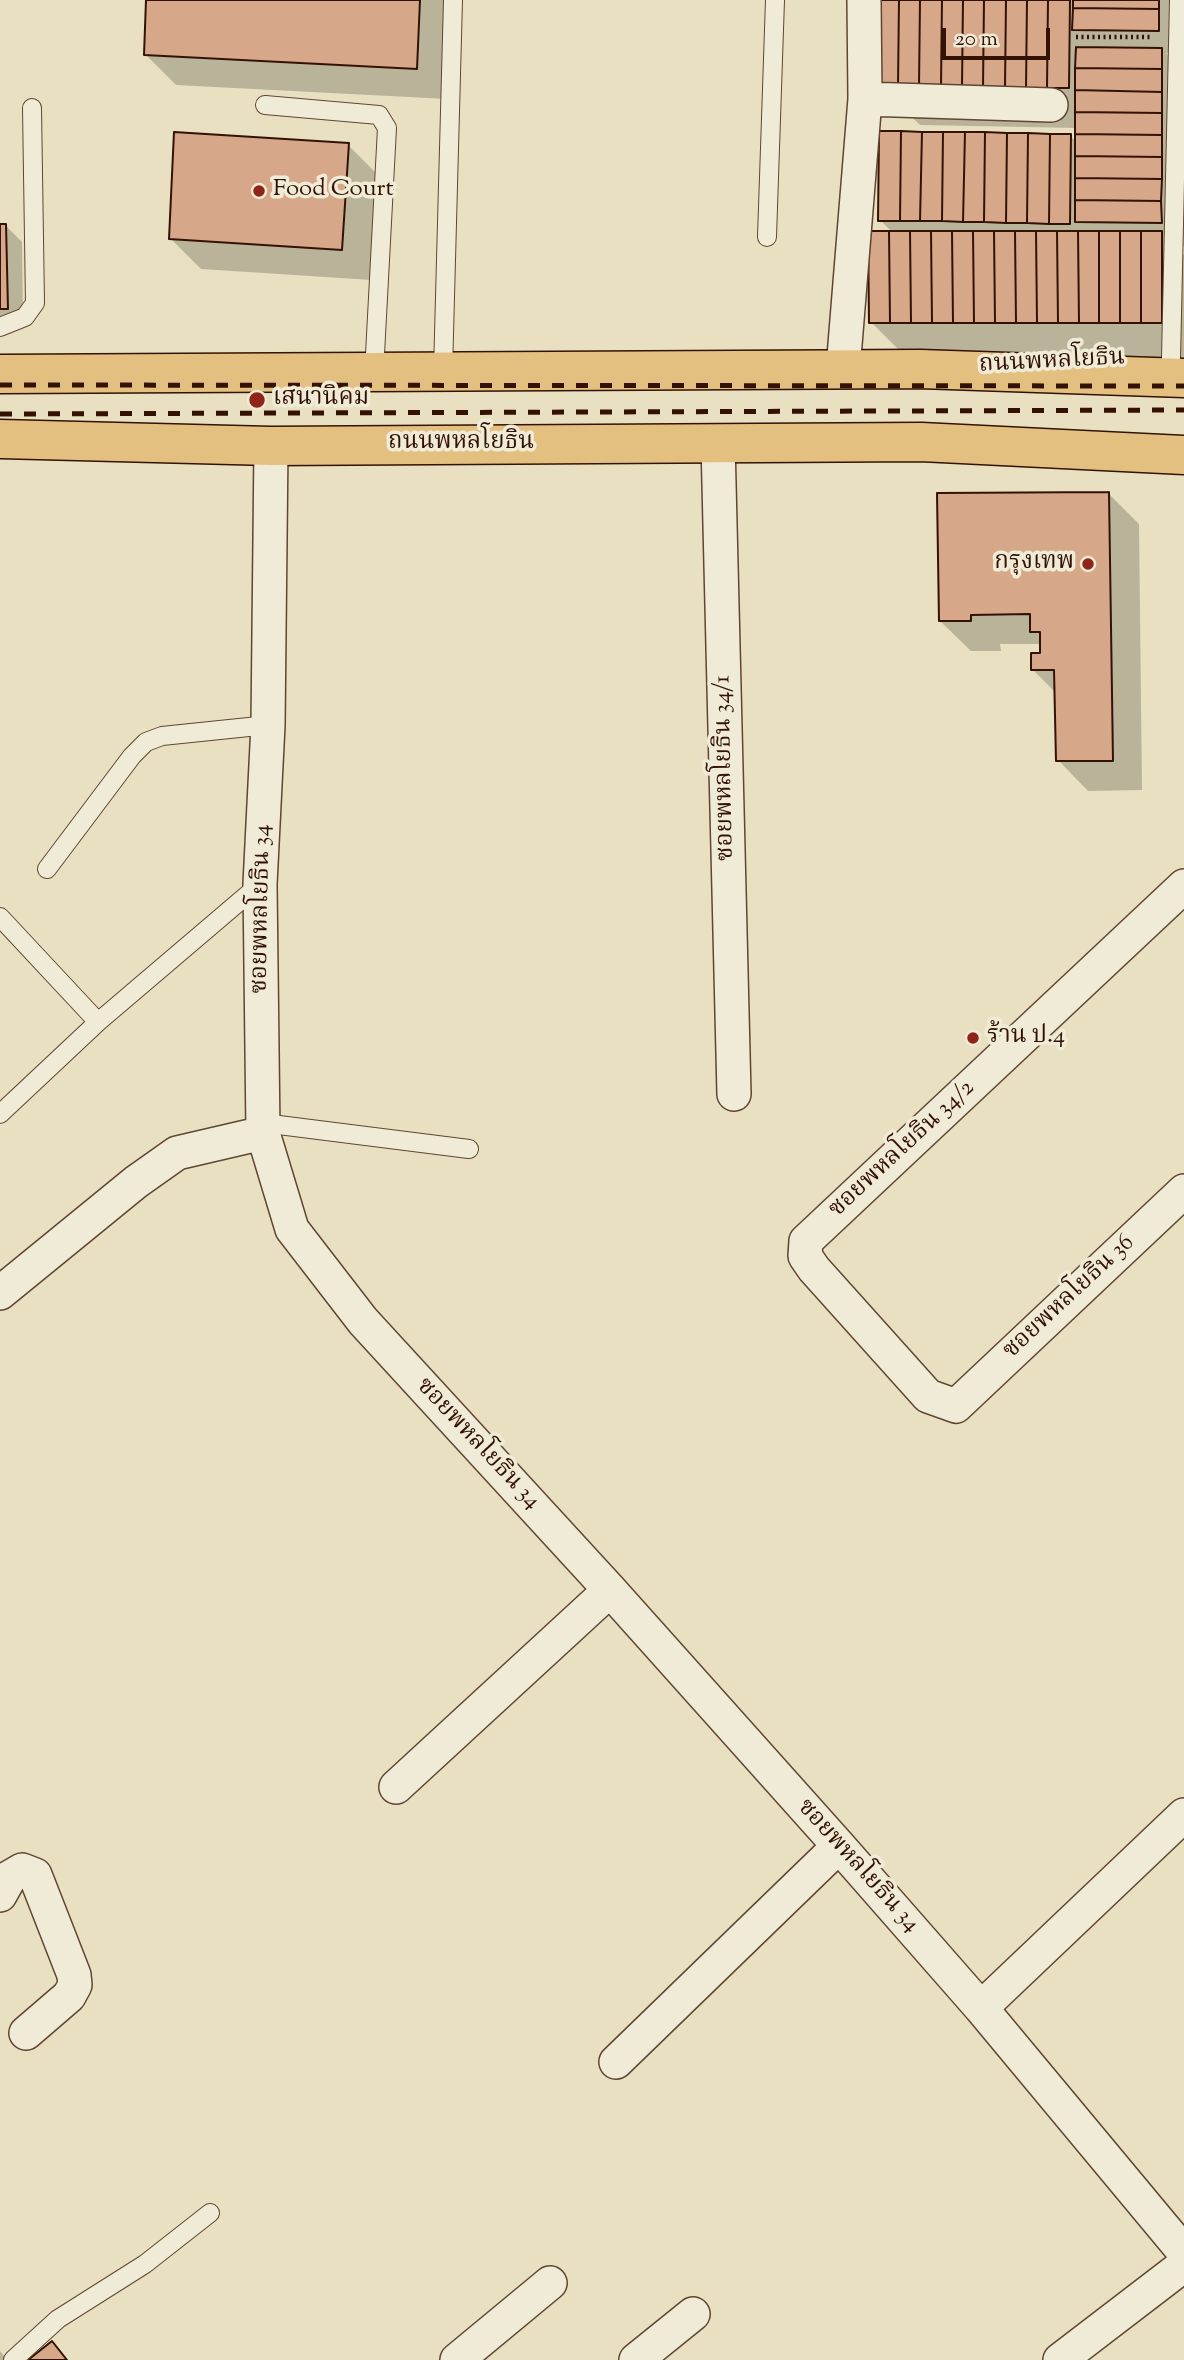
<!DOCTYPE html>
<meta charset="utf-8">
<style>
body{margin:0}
#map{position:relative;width:1184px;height:2360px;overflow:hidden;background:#e8e0c1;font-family:"Sorts Mill Goudy",serif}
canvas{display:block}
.scale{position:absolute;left:942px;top:28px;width:108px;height:32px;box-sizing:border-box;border:4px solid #331203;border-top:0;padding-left:9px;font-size:21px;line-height:24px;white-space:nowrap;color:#331203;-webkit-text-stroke:5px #f0ebd7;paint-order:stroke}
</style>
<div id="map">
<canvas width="1184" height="2360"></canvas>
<div class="scale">20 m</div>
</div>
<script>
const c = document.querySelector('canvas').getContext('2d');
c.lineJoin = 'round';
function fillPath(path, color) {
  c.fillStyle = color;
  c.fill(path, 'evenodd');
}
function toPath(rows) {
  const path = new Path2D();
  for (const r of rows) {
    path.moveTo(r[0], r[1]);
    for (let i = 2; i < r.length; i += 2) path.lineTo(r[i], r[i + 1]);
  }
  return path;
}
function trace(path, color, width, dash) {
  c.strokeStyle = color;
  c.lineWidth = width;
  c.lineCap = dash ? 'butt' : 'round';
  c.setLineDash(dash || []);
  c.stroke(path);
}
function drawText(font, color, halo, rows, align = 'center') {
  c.font = font + ' "Sorts Mill Goudy","Noto Serif Thai",serif';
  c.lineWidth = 7;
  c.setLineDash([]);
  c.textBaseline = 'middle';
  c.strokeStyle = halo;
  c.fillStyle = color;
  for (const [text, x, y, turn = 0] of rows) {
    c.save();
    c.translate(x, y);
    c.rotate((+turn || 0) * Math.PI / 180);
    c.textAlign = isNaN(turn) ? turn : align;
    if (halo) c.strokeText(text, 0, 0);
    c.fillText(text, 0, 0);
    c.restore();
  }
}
fillPath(toPath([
 [148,0,451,0,447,99,176,85,146,55],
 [879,0,1182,0,1182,54,1166,53,1184,72,1184,246,1175,246,1184,255,1184,363,912,363,871,322,893,233,880,220,1070,136,1077,142,1077,128,920,125,878,84],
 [348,145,378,175,372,280,201,269,171,239],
 [0,225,6,226,22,242,23,324,0,324],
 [1108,493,1139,524,1142,790,1088,791,1058,760,1056,693,1032,669,1042,655,1042,644,1000,644,1001,651,971,651,940,621],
 [0,2351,7,2360,0,2360]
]), '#0003');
const building = toPath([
 [146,0,420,0,417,69,144,55,146,0],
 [878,0,899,0,898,85,877,85,878,0],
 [899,0,920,0,919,86,898,85,899,0],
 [920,0,942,0,941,86,919,86,920,0],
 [942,0,963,0,962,87,941,86,942,0],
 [963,0,984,0,983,87,962,87,963,0],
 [984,0,1006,0,1005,87,983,87,984,0],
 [1006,0,1027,0,1026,88,1005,87,1006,0],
 [1027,0,1048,0,1047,88,1026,88,1027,0],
 [1048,0,1070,0,1069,88,1047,88,1048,0],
 [1073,0,1159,0,1159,9,1073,8,1073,0],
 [1073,8,1159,9,1159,31,1072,30,1073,8],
 [1076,47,1162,48,1162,69,1075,68,1076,47],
 [1075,68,1162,69,1162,92,1075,90,1075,68],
 [1075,90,1162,92,1162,113,1075,112,1075,90],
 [1075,112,1162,113,1162,135,1075,134,1075,112],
 [879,131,901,131,900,221,878,221,879,131],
 [901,131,922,132,920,221,900,221,901,131],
 [174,132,349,143,342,250,169,239,174,132],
 [922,132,943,132,942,221,920,221,922,132],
 [943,132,965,132,963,222,942,221,943,132],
 [965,132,985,132,984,222,963,222,965,132],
 [985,132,1007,133,1006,223,984,222,985,132],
 [1007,133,1028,133,1027,223,1006,223,1007,133],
 [1028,133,1050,134,1049,224,1027,223,1028,133],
 [1050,134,1071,134,1070,224,1049,224,1050,134],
 [1075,134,1162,135,1162,157,1075,156,1075,134],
 [1075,156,1162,157,1162,179,1075,178,1075,156],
 [1075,178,1162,179,1161,201,1075,200,1075,178],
 [1075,200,1161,201,1162,223,1075,222,1075,200],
 [0,224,6,224,8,309,0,309,0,224],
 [868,231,889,231,890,323,869,323,868,231],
 [889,231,910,231,911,323,890,323,889,231],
 [910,231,931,231,932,323,911,323,910,231],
 [931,231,952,231,953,323,932,323,931,231],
 [952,231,973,231,974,323,953,323,952,231],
 [973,231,994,231,995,323,974,323,973,231],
 [994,231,1015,231,1016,323,995,323,994,231],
 [1015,231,1036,231,1037,323,1016,323,1015,231],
 [1036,231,1057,231,1058,323,1037,323,1036,231],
 [1057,231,1078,231,1079,323,1058,323,1057,231],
 [1078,231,1099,231,1099,323,1079,323,1078,231],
 [1099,231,1120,231,1120,323,1099,323,1099,231],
 [1120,231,1141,231,1141,323,1120,323,1120,231],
 [1141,231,1162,231,1162,323,1141,323,1141,231],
 [1109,492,1113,761,1056,761,1054,670,1031,670,1031,653,1040,653,1040,632,1030,632,1030,614,971,615,971,621,939,621,937,493,1109,492],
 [52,2341,67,2360,28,2360,52,2341]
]);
fillPath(building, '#d6a789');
trace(building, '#331203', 2);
const service = toPath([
 [265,105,379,115,387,128,374,373],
 [767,237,775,0],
 [0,327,25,317,35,303,32,108],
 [1171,358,1179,0],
 [443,371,453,0],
 [47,869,132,756,146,742,162,736,268,725],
 [0,917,98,1022],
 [0,1114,98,1022,260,884],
 [263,1123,469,1149],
 [13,2360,58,2319,145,2264,210,2213]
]);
const minor = toPath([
 [865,99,1051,105],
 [843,369,865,99,864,0],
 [718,443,734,1094],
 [271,446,268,725,260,884,263,1133,292,1229,363,1321,610,1590,839,1846,981,2008,1184,2252],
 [1184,886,806,1241,805,1256,814,1269,928,1396,956,1406,1184,1191],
 [0,1293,136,1182,177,1153,263,1133],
 [396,1787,610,1590],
 [0,1895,10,1877,22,1870,35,1875,74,1975,75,1985,69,1996,26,2033],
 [981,2008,1184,1815],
 [616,2062,839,1846],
 [457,2360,550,2283],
 [636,2360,693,2314],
 [1060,2360,1184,2265]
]);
const primary = toPath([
 [0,374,920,369,1184,378],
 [0,439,271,446,921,442,1184,455]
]);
trace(service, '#604632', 20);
trace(minor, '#604632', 36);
trace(primary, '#331203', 41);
trace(toPath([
 [1076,37,1152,37]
]), '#331203', 4.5, [2, 3.5]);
trace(service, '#f0ebd7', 18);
trace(minor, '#f0ebd7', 33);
trace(primary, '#e4c080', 38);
trace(toPath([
 [0,385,1184,386],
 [0,414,1184,410]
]), '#331203', 5, [12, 12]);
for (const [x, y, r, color] of [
 [259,191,7,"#8f2418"],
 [257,400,9,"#8f2418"],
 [1088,564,7,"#8f2418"],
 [973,1038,7,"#8f2418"]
]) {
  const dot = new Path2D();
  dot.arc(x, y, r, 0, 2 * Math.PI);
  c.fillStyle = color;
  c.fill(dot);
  trace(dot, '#f0ebd7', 2.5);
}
drawText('24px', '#331203', '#f0ebd7', [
 ["Food Court",273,191],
 ["เสนานิคม",273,400],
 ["กรุงเทพ",1074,564,"right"],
 ["ร้าน ป.4",987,1038]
], 'left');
drawText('24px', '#331203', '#f0ebd7', [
 ["ถนนพหลโยธิน",1052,363,-3],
 ["ถนนพหลโยธิน",461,444],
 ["ซอยพหลโยธิน 34/1",726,768,-91],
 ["ซอยพหลโยธิน 34",263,909,-89],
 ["ซอยพหลโยธิน 34/2",903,1150,-43],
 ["ซอยพหลโยธิน 36",1070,1298,-43],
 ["ซอยพหลโยธิน 34",477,1445,47],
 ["ซอยพหลโยธิน 34",857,1867,48]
]);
</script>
